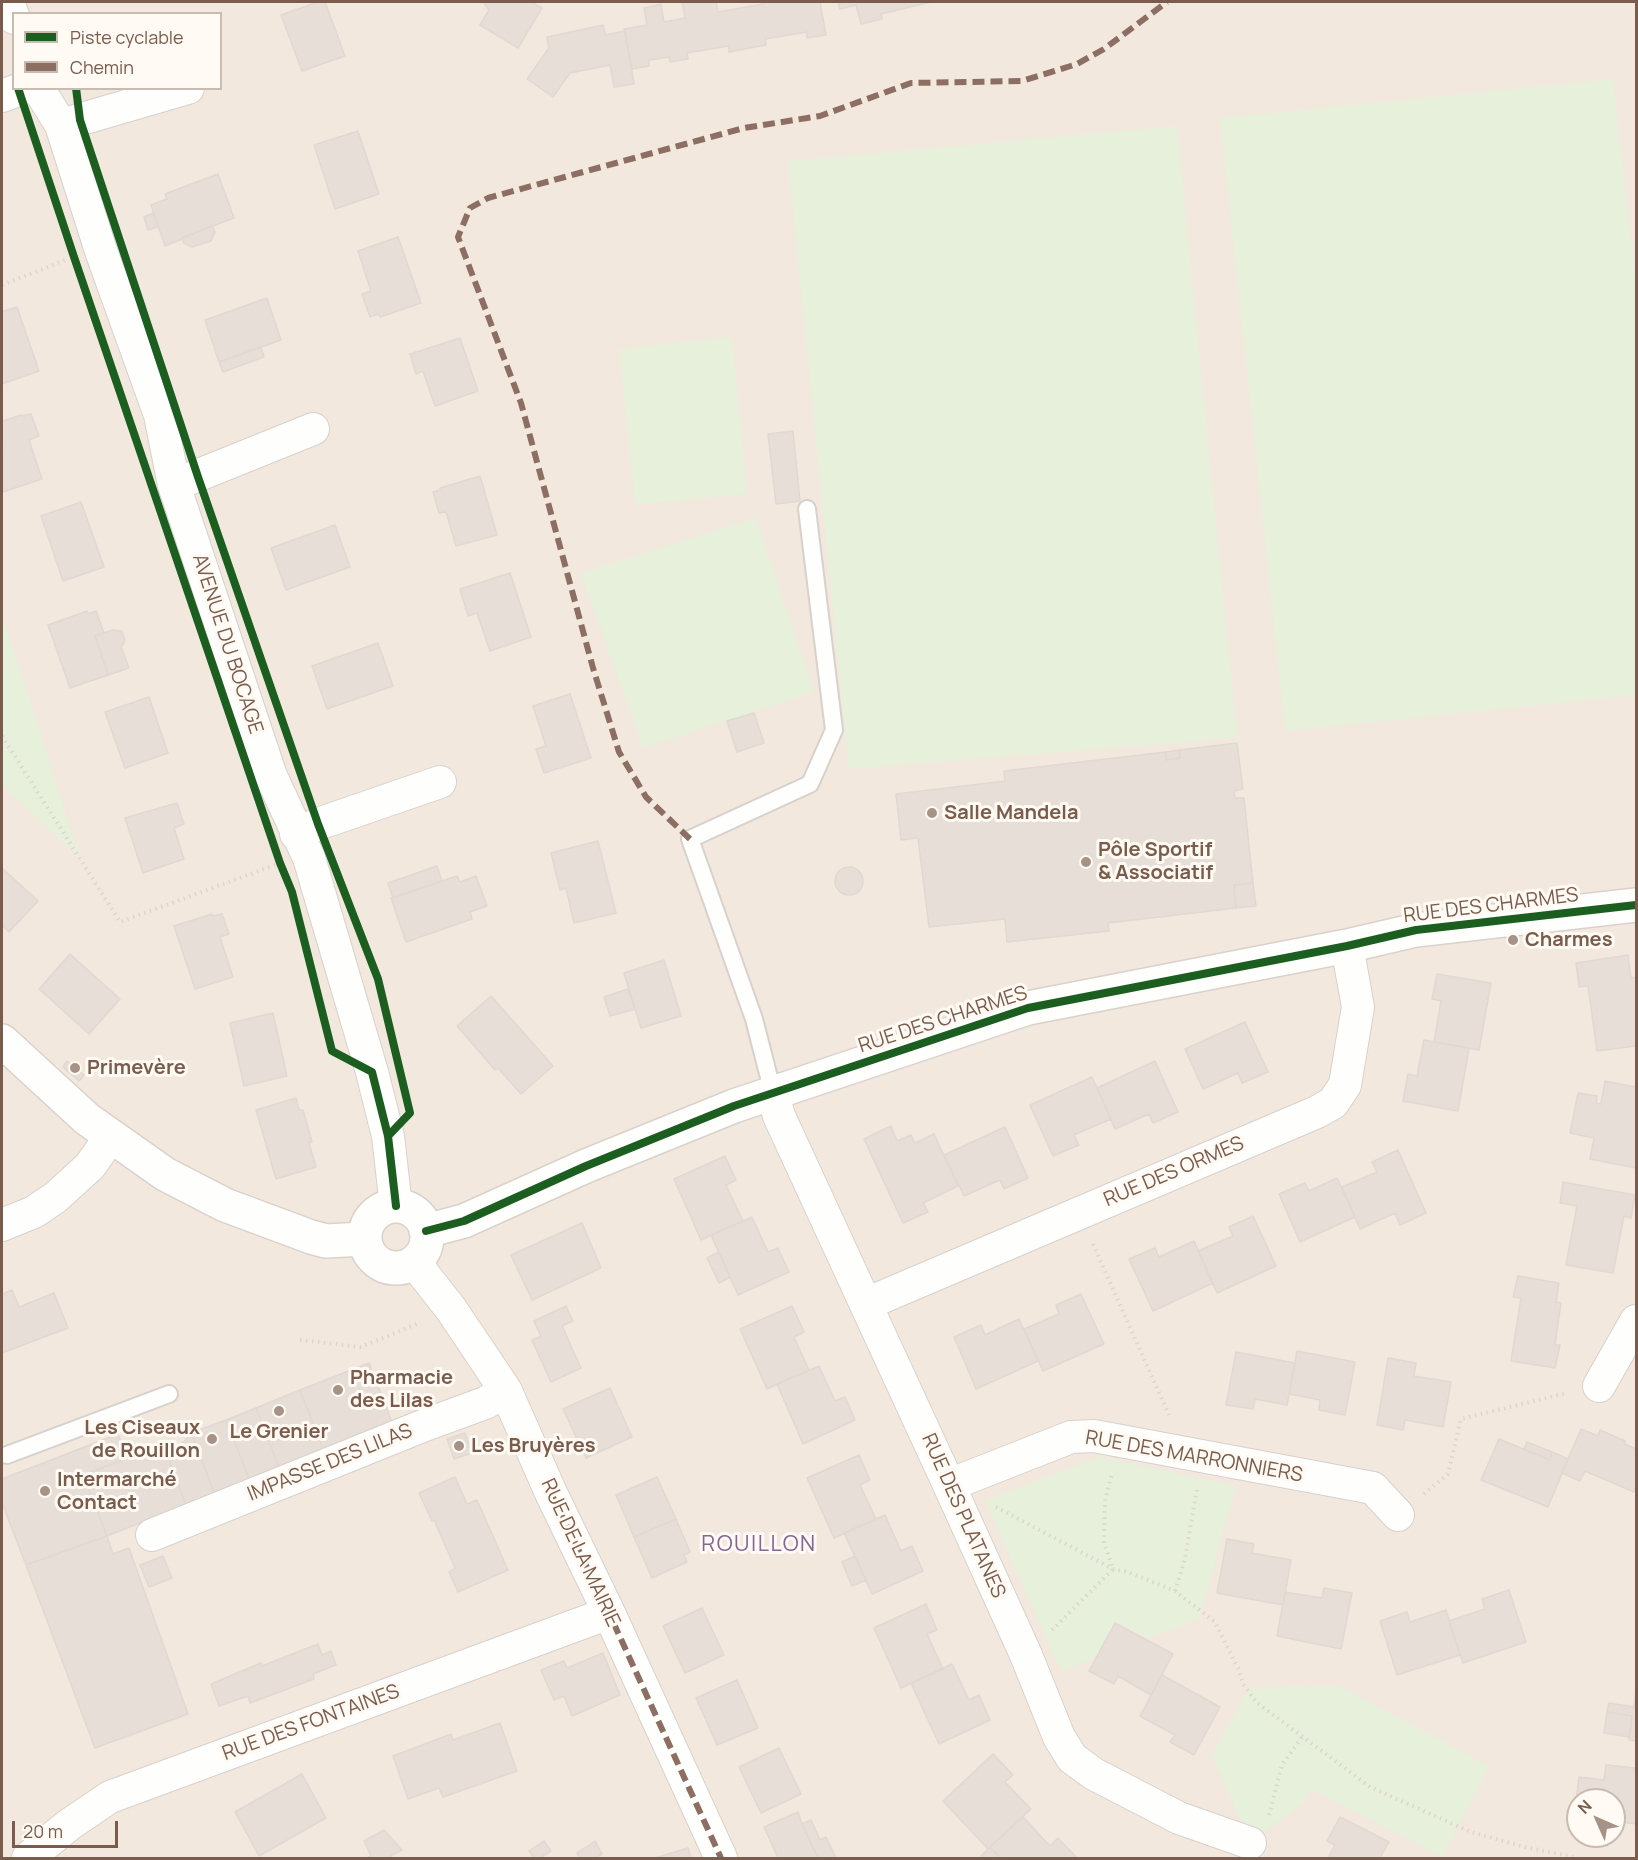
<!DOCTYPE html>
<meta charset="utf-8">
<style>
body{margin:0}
#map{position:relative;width:1638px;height:1860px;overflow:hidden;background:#f9f5f0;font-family:Manrope,sans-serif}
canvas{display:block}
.frame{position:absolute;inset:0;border:3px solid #7a5c4d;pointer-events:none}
.legend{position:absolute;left:12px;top:12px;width:210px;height:78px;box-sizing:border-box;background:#fffaf3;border:2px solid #cabbb1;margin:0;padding:8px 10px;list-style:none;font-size:18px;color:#7a5c4d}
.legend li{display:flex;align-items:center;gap:12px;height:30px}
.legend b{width:30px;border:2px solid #cabbb1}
.north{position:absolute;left:1566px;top:1788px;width:60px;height:60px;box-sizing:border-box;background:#fffaf3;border:2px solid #cabbb1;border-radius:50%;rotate:315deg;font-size:16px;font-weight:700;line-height:24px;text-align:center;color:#7a5c4d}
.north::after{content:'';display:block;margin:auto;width:21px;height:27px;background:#a69286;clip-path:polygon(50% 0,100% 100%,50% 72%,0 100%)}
.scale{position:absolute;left:12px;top:1821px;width:106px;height:27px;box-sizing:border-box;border:3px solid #7a5c4d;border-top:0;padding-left:8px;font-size:18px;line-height:21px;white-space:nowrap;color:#7a5c4d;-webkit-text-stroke:4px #fffaf3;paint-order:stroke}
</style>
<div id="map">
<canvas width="1638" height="1860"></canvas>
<div class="frame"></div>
<ul class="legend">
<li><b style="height:8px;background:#1b5e20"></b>Piste cyclable</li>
<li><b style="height:8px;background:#8d6e63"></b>Chemin</li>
</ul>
<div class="north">N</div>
<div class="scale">20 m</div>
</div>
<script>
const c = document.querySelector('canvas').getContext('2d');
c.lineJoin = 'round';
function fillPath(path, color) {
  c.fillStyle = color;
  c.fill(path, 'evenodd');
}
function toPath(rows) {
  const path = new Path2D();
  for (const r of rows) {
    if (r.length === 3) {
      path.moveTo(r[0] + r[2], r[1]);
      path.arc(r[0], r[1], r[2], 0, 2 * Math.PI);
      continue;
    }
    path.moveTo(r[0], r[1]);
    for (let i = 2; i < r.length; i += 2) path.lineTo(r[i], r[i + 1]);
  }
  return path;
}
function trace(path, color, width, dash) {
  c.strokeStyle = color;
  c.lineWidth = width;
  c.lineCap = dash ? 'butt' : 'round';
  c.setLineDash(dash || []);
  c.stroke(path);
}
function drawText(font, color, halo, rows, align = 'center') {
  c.font = font + ' Manrope,sans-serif';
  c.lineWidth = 6;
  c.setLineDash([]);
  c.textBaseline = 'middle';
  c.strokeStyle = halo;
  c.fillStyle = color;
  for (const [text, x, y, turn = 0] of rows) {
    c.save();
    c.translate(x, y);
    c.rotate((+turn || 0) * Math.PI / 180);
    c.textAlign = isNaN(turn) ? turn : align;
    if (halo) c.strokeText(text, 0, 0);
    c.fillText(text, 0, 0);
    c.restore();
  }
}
fillPath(toPath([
 [2,2,1636,2,1636,1858,2,1858],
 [14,14,220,14,220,88,14,88],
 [1578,1800,1614,1800,1614,1836,1578,1836]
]), '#f2e8de');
fillPath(toPath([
 [1613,79,1636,286,1636,695,1285,731,1220,118],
 [1177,126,1237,738,849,769,788,161],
 [732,337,747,494,635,505,619,349],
 [756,518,814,692,643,748,581,573],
 [2,613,80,859,2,785],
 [1099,1457,1236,1486,1199,1619,1061,1671,985,1501],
 [1339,1686,1489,1766,1443,1857,1311,1789,1302,1804,1250,1843,1212,1755,1250,1687]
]), '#e7f0db');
const building = toPath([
 [318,2,325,2,345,56,302,71,281,15,318,2],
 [483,2,531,2,542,8,518,48,480,25,489,10,483,2],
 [682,2,716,2,718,12,763,4,763,2,820,2,826,35,807,38,807,32,765,39,766,45,729,52,729,46,687,53,688,59,670,62,669,57,649,60,649,66,632,69,624,29,647,25,644,8,661,4,664,22,685,18,682,2],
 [838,2,931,2,881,14,882,19,861,24,856,5,840,9,838,2],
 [603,25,605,35,625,31,634,84,614,87,610,65,570,73,553,97,527,79,549,48,547,37,603,25],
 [358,131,379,194,335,209,314,145,358,131],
 [218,174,234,218,182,238,182,239,165,246,151,205,167,199,165,194,218,174],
 [153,213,158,227,148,230,144,217,153,213],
 [212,226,215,232,211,241,192,247,184,243,182,238,212,226],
 [398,237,421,303,380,317,379,314,370,317,362,294,371,291,358,251,398,237],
 [267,298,281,340,219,362,205,320,267,298],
 [17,307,39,371,2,384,2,312,17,307],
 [460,338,478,391,435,406,423,371,416,374,410,354,460,338],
 [261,347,264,357,223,372,219,362,261,347],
 [31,414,39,436,29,440,42,479,3,492,2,421,21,415,22,416,31,414],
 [793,431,800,501,776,504,768,434,793,431],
 [480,476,497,535,456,546,446,512,439,513,433,492,440,490,440,488,480,476],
 [81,502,104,567,63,581,41,516,81,502],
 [335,525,350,567,286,590,271,548,335,525],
 [510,573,531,637,490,651,477,613,468,616,460,589,510,573],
 [87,611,88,614,96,611,104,633,95,636,108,675,70,688,48,625,87,611],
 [113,630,122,631,125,641,121,647,129,668,108,675,95,636,113,630],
 [378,643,393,686,327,709,312,666,378,643],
 [570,694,591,758,544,773,536,749,546,746,533,706,570,694],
 [149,697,168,753,125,768,105,712,149,697],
 [754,713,764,743,737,752,727,721,754,713],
 [1237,743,1243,789,1234,791,1235,798,1244,798,1253,883,1234,885,1236,908,1108,923,1109,931,1007,942,1005,919,929,927,918,838,901,840,896,794,1005,781,1004,771,1166,752,1166,760,1180,758,1179,750,1237,743],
 [1179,750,1180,758,1166,760,1166,752,1179,750],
 [177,803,184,824,174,828,184,859,143,873,125,818,177,803],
 [598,841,616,913,574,923,566,888,560,890,551,853,598,841],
 [437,866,442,881,393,898,388,883,437,866],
 [849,881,14],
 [2,868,38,901,9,932,2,925,2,868],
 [457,876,460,882,476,876,487,906,470,912,472,919,406,942,391,898,457,876],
 [1253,883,1256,906,1236,908,1234,885,1253,883],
 [212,914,213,916,222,914,229,934,220,937,233,977,195,989,174,926,212,914],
 [70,954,120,999,89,1034,39,989,70,954],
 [1628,955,1631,978,1636,977,1636,1046,1597,1051,1588,986,1579,987,1576,963,1628,955],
 [664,960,681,1016,641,1028,624,973,664,960],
 [1437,974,1491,983,1479,1050,1434,1042,1441,1001,1432,999,1437,974],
 [628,989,635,1009,610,1016,604,997,628,989],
 [491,996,553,1066,521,1094,498,1068,495,1070,457,1026,491,996],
 [273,1013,287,1076,244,1086,230,1023,273,1013],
 [1245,1022,1268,1072,1242,1083,1238,1073,1203,1089,1185,1049,1245,1022],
 [1424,1040,1469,1048,1458,1111,1403,1101,1408,1074,1417,1076,1424,1040],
 [67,1061,84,1075,79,1081,63,1067,67,1061],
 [1155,1061,1178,1112,1153,1123,1149,1114,1115,1129,1097,1088,1155,1061],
 [1092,1077,1111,1119,1074,1135,1079,1145,1053,1156,1030,1105,1092,1077],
 [1605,1081,1636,1087,1636,1168,1590,1159,1594,1138,1570,1133,1578,1093,1597,1096,1596,1103,1601,1104,1605,1081],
 [296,1098,299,1110,303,1110,312,1142,309,1143,316,1167,276,1179,256,1110,296,1098],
 [891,1126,897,1141,911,1135,915,1143,934,1134,958,1186,923,1203,928,1212,903,1223,864,1139,891,1126],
 [1005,1127,1028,1178,1004,1189,1000,1180,964,1196,944,1155,1005,1127],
 [1398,1150,1426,1213,1400,1225,1395,1213,1360,1229,1342,1187,1377,1172,1372,1162,1398,1150],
 [725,1156,736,1180,726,1185,743,1221,701,1240,674,1179,725,1156],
 [1337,1178,1355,1217,1300,1242,1279,1194,1305,1183,1309,1191,1337,1178],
 [1563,1182,1635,1195,1631,1218,1624,1216,1613,1273,1566,1265,1577,1206,1560,1203,1563,1182],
 [1253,1216,1276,1266,1217,1293,1198,1251,1233,1236,1229,1227,1253,1216],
 [752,1217,768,1252,778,1248,789,1272,738,1295,711,1235,752,1217],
 [582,1223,601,1268,532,1300,511,1255,582,1223],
 [1194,1241,1213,1283,1153,1311,1129,1259,1155,1248,1159,1257,1194,1241],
 [719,1252,730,1277,719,1283,707,1258,719,1252],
 [1518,1276,1559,1283,1556,1302,1561,1303,1555,1345,1560,1345,1555,1368,1511,1361,1521,1298,1513,1297,1518,1276],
 [12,1290,19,1307,54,1293,68,1328,2,1353,2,1294,12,1290],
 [1081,1294,1104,1344,1043,1371,1024,1329,1059,1314,1056,1305,1081,1294],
 [566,1306,573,1321,562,1326,581,1368,551,1382,532,1340,541,1336,534,1321,566,1306],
 [792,1306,804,1332,794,1337,809,1370,767,1389,740,1329,792,1306],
 [1019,1319,1038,1361,976,1389,954,1337,981,1325,985,1335,1019,1319],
 [1297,1351,1355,1362,1345,1415,1319,1410,1320,1400,1289,1394,1297,1351],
 [1236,1352,1295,1363,1287,1405,1255,1399,1253,1409,1226,1405,1236,1352],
 [1388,1358,1416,1363,1414,1376,1451,1382,1443,1427,1405,1420,1403,1430,1377,1425,1388,1358],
 [369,1363,392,1422,323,1449,300,1390,369,1363],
 [819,1366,835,1401,845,1397,855,1420,803,1444,777,1384,819,1366],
 [610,1388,632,1437,586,1458,563,1409,610,1388],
 [300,1390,323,1449,279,1467,256,1408,300,1390],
 [256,1408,279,1467,249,1479,226,1420,256,1408],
 [226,1420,249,1479,214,1492,191,1433,226,1420],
 [1581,1429,1598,1436,1600,1430,1625,1441,1625,1444,1636,1449,1636,1487,1634,1492,1585,1471,1580,1481,1562,1473,1581,1429],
 [191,1433,214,1492,186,1505,163,1445,174,1446,184,1442,191,1433],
 [465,1433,472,1453,454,1459,447,1439,465,1433],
 [118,1434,128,1458,83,1475,107,1536,26,1565,2,1503,2,1479,118,1434],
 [1499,1439,1550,1460,1552,1452,1568,1459,1548,1507,1481,1480,1499,1439],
 [1527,1442,1552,1452,1550,1460,1524,1449,1527,1442],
 [163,1445,186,1505,107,1536,83,1475,163,1445],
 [859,1455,870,1480,860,1485,876,1519,834,1538,807,1478,859,1455],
 [455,1477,467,1504,477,1500,508,1570,458,1592,449,1572,455,1568,434,1520,432,1521,419,1493,455,1477],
 [657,1477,676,1519,634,1537,616,1495,657,1477],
 [885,1515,901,1551,912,1546,923,1571,872,1594,844,1533,885,1515],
 [676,1519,690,1552,684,1555,687,1562,652,1578,634,1537,676,1519],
 [107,1536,113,1554,129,1548,188,1714,95,1748,26,1565,107,1536],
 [1227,1539,1254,1544,1252,1553,1291,1560,1283,1605,1217,1593,1227,1539],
 [163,1556,172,1578,149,1587,140,1565,163,1556],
 [855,1556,866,1580,852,1586,842,1562,855,1556],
 [1324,1588,1352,1593,1341,1649,1277,1636,1285,1592,1322,1598,1324,1588],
 [1509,1590,1526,1642,1463,1663,1449,1621,1485,1609,1482,1599,1509,1590],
 [926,1604,937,1630,927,1634,943,1669,901,1688,874,1628,926,1604],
 [702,1608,724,1655,685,1673,663,1626,702,1608],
 [1446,1610,1460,1655,1397,1675,1380,1621,1407,1612,1410,1622,1446,1610],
 [1115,1623,1173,1654,1151,1695,1118,1676,1114,1684,1089,1671,1115,1623],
 [318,1644,322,1655,331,1651,336,1665,313,1674,314,1679,250,1703,248,1696,219,1706,211,1684,261,1663,262,1666,318,1644],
 [603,1653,620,1695,572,1716,564,1696,554,1700,541,1670,564,1661,567,1668,603,1653],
 [952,1664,969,1700,979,1695,990,1720,939,1744,911,1683,952,1664],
 [1162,1675,1220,1707,1194,1755,1170,1742,1175,1735,1140,1716,1162,1675],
 [737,1680,758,1728,717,1745,696,1698,737,1680],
 [1636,1687,1636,1741,1629,1740,1632,1716,1607,1712,1609,1703,1634,1707,1636,1687],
 [1607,1712,1632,1716,1629,1737,1604,1733,1607,1712],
 [500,1723,517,1771,443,1797,439,1788,408,1799,393,1756,451,1734,453,1740,500,1723],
 [779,1748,801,1794,761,1813,739,1767,779,1748],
 [993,1754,1013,1775,1005,1782,1031,1809,988,1849,943,1801,993,1754],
 [1606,1765,1636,1768,1636,1824,1614,1821,1614,1800,1576,1801,1579,1777,1604,1780,1606,1765],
 [302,1774,326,1818,259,1856,235,1812,302,1774],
 [798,1812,802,1824,818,1858,778,1858,764,1827,798,1812],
 [1023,1817,1050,1846,1058,1838,1076,1857,1074,1858,1001,1858,990,1847,1023,1817],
 [1340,1817,1389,1842,1380,1858,1328,1858,1335,1845,1327,1841,1340,1817],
 [811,1820,820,1840,826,1837,836,1858,818,1858,802,1824,811,1820],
 [384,1830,402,1850,387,1858,366,1858,371,1856,364,1841,384,1830],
 [544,1841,551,1851,540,1858,534,1858,529,1851,544,1841],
 [595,1841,602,1854,595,1858,580,1858,577,1853,595,1841],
 [990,1847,1001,1858,983,1858,981,1856,990,1847],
 [688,1848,691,1858,655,1858,688,1848]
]);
fillPath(building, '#e6ded7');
trace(building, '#e2d8d2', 1.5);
const lane = toPath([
 [773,1093,754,1019,690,839,810,784,834,730,807,509],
 [7,1455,169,1394]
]);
const street = toPath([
 [8,2,14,18],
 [38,88,61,125,101,251,160,415,174,485,271,776,309,858,372,1072,388,1136,396,1206],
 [2,96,23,88],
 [61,125,188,88],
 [174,485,313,429],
 [296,834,318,824,440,782],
 [773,1093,779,1116,949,1485,1026,1655,1059,1737,1072,1758,1094,1774,1179,1818,1250,1843],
 [2,1225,34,1212,56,1197,90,1166,111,1136],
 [414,1262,451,1309,506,1391,551,1493,609,1613,721,1858],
 [866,1304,1317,1112,1333,1103,1345,1085,1358,1007,1347,946],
 [1599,1386,1636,1321],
 [949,1485,1071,1437,1094,1436,1373,1488,1398,1515],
 [152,1535,425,1425,485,1403,506,1391],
 [28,1858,70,1824,110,1797,609,1613]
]);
const secondary = toPath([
 [2,1041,87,1119,165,1174,225,1205,311,1237,326,1241,365,1239],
 [396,1237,31],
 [426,1231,464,1221,586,1166,734,1106,1028,1008,1347,946,1416,930,1636,905]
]);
trace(lane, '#d7d1cb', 20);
trace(street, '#d7d1cb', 34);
trace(secondary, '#d9d2cb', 36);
trace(toPath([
 [2,285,68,259],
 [2,736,120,922,275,865],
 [1093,1244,1169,1415],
 [300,1340,361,1347,419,1323],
 [1424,1494,1448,1474,1461,1419,1567,1393],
 [996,1507,1113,1569,1128,1572,1175,1591,1215,1622,1238,1668,1243,1684,1256,1702,1370,1787,1471,1832,1525,1847,1578,1858],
 [1175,1591,1185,1559,1197,1489],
 [1052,1630,1113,1569,1104,1543,1105,1501,1112,1473],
 [1269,1815,1282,1765,1302,1737]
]), '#dcd5d0', 4, [1.5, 4.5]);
trace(lane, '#fefefd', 16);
trace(street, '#fefefd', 32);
trace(secondary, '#fefefd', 33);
trace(toPath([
 [690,839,646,797,619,752,593,668,521,403,458,237,470,208,488,198,744,128,820,116,911,83,1022,81,1077,64,1104,49,1167,2],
 [551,1493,609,1613,721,1858]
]), '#8d6e63', 6, [12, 6]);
trace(toPath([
 [18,88,74,257,280,863,292,892,332,1051,372,1072,388,1136,396,1206],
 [76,88,80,120,198,477,318,824,378,979,410,1113,388,1136],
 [426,1231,464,1221,586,1166,734,1106,1028,1008,1347,946,1416,930,1636,905]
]), '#1b5e20', 8);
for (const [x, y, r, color] of [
 [932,813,6,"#a69286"],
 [1086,862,6,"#a69286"],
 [1513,940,6,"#a69286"],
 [75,1068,6,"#a69286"],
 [338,1390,6,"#a69286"],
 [279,1411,6,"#a69286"],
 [212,1439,6,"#a69286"],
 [459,1446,6,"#a69286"],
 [45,1491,6,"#a69286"]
]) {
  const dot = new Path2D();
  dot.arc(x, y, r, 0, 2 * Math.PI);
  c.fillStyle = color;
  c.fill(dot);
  trace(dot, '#fffaf3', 2);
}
drawText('20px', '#7a5c4d', '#fffaf3', [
 ["AVENUE DU BOCAGE",227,644,72],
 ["RUE DES CHARMES",1491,906,-7],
 ["RUE DES CHARMES",943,1020,-18],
 ["RUE DES ORMES",1174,1172,-23],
 ["RUE DES MARRONNIERS",1194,1457,10],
 ["IMPASSE DES LILAS",330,1463,-22],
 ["RUE DES PLATANES",963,1516,66],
 ["RUE DE LA MAIRIE",580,1553,65],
 ["RUE DES FONTAINES",311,1723,-20]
]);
drawText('bold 20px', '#7a5c4d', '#fffaf3', [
 ["Salle Mandela",944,813],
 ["Pôle Sportif",1098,850],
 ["& Associatif",1098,873],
 ["Charmes",1525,940],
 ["Primevère",87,1068],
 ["Pharmacie",350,1378],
 ["des Lilas",350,1401],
 ["Les Ciseaux",200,1428,"right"],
 ["de Rouillon",200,1451,"right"],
 ["Le Grenier",279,1432,"center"],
 ["Les Bruyères",471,1446],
 ["Intermarché",57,1480],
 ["Contact",57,1503]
], 'left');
c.letterSpacing = '1.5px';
drawText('22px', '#846695', '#fffaf3', [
 ["ROUILLON",759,1545]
]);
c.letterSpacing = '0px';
</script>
